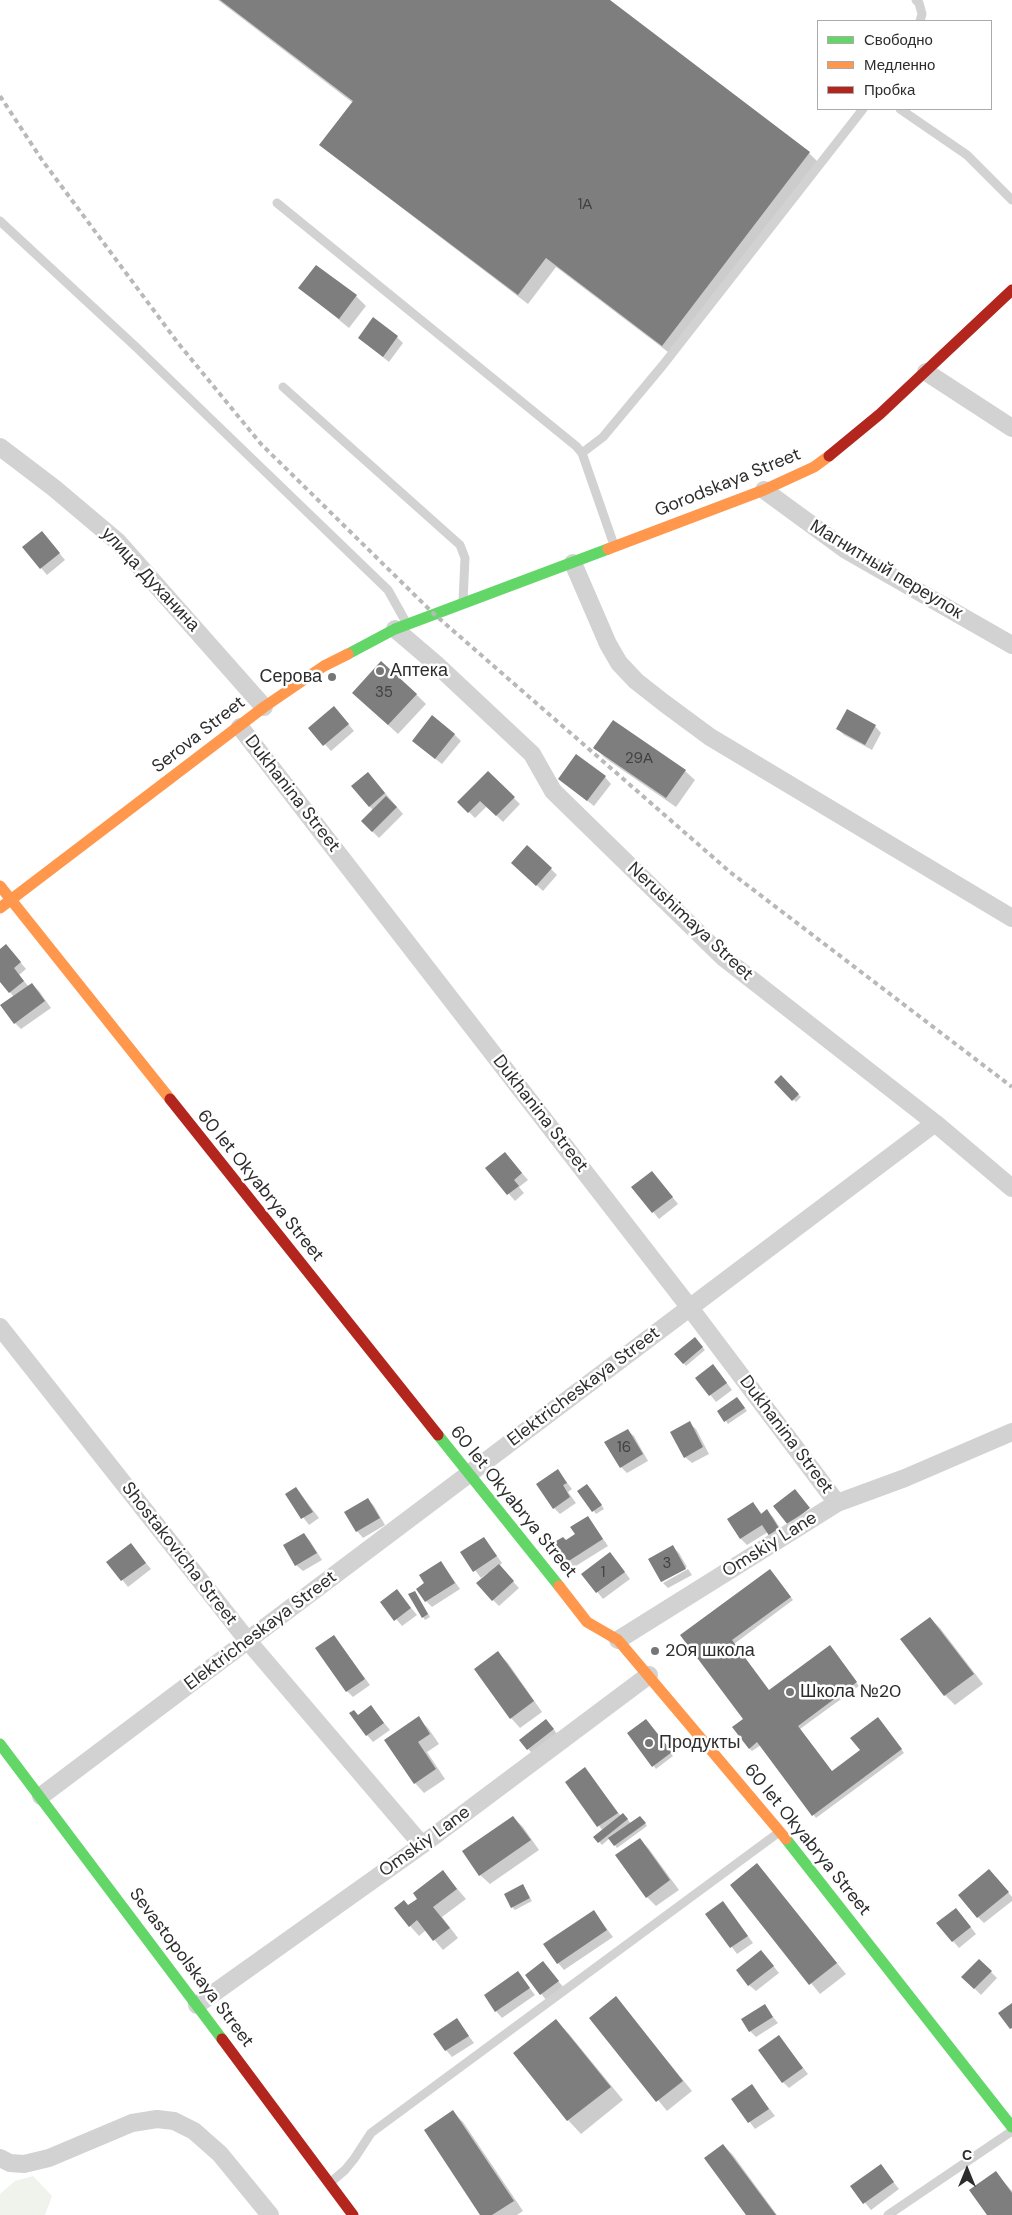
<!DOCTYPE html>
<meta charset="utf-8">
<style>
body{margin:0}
#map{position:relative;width:1012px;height:2215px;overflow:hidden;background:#fff;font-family:"DM Sans",sans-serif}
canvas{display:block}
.legend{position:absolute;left:817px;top:20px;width:175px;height:90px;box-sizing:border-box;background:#fff;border:1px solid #ababab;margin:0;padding:6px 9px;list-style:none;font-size:15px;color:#2d2d2d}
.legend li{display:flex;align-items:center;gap:10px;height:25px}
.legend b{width:25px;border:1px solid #ababab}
.north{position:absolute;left:942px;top:2145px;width:50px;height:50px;-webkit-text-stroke:4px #fff;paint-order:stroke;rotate:0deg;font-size:14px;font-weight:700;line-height:20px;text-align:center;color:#2d2d2d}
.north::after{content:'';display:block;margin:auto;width:18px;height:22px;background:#2d2d2d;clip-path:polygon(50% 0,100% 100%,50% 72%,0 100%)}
</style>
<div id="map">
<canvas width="1012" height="2215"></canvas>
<ul class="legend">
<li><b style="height:6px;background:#63d668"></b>Свободно</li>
<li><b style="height:6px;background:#ff974d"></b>Медленно</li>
<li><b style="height:6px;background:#b3261e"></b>Пробка</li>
</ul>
<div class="north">С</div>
</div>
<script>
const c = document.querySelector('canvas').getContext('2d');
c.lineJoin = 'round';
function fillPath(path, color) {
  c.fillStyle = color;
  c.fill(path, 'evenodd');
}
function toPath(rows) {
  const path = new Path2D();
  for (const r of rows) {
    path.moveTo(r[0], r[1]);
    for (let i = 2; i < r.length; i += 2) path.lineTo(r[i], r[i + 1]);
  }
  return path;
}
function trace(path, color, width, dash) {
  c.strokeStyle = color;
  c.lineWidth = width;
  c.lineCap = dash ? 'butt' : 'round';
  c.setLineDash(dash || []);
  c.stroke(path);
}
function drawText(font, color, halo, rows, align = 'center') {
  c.font = font + ' "DM Sans",sans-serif';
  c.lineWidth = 5;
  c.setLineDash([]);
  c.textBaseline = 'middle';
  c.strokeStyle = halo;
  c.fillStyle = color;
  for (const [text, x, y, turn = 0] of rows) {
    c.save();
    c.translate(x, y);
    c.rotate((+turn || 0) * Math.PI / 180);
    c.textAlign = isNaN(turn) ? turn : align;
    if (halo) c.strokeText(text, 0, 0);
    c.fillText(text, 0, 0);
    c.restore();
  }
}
fillPath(toPath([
 [33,2176,52,2196,45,2215,0,2215,0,2194,15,2181]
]), '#eff3eb');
fillPath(toPath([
 [218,0,608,0,809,153,819,163,672,355,556,267,528,304,331,154,321,144,353,103],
 [300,288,356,296,366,306,349,328],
 [397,337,403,343,389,362,359,338],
 [48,539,65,560,47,575,24,548],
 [416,694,426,704,398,734,364,703],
 [340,714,354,731,331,751,310,728],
 [875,726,881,733,872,750,844,735,838,729],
 [454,734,461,741,442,764,420,747],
 [595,748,685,771,695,780,676,807,605,758],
 [488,773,520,804,503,822,487,806,475,818,459,802],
 [605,777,611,784,594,806,559,779],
 [374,780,403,814,379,838,362,821,373,810,369,806],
 [519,869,551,869,557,875,543,891],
 [0,950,12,952,26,969,19,975,29,987,32,984,39,991,51,1008,21,1029,15,1023,14,997,0,980],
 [781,1077,801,1097,796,1102,776,1082],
 [511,1160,528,1180,519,1187,524,1193,515,1201,487,1168],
 [658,1179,678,1204,659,1219,633,1187],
 [695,1339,705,1350,686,1366,676,1354],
 [719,1372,732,1390,716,1402,697,1378],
 [740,1401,747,1411,728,1424,718,1411],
 [689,1423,696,1429,709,1454,692,1463,685,1457],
 [627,1430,634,1436,648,1461,627,1473,621,1467],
 [558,1471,572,1489,568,1492,576,1503,560,1514,554,1508],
 [296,1488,319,1518,309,1525,286,1495],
 [590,1488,604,1509,596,1514,579,1491],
 [368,1499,374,1506,385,1525,363,1538,357,1531],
 [753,1503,762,1514,767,1511,773,1517,786,1537,768,1532,747,1545,741,1539,729,1519],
 [588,1517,608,1546,571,1569,565,1563,577,1535],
 [304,1534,310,1541,322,1560,303,1571,296,1565],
 [484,1538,502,1563,499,1566,519,1588,499,1606,493,1600,489,1574,488,1573,481,1578,462,1553],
 [131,1545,151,1569,128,1587,108,1562],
 [673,1547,679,1553,687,1567,662,1582,650,1559],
 [616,1560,630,1579,603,1599,583,1574],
 [441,1562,460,1589,432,1607,426,1601,426,1584],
 [688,1569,692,1575,668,1588,663,1583],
 [773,1573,793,1600,734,1644,769,1692,832,1650,859,1686,800,1729,832,1772,861,1750,881,1721,904,1753,816,1818,761,1745,752,1751,749,1748,745,1719,682,1635],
 [397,1591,417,1615,402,1626,382,1602],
 [415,1592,430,1617,425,1620,423,1617],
 [930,1618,940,1628,983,1684,955,1705,945,1695,902,1639],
 [334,1636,370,1685,353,1697,347,1691],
 [498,1653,508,1663,542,1712,520,1728,511,1718],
 [371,1707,390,1730,373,1742,367,1735],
 [418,1718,428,1728,439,1744,427,1752,445,1779,424,1793,415,1783],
 [546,1720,559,1736,534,1755,528,1749],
 [649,1723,673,1756,656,1769,629,1733],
 [585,1769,621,1816,626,1817,631,1824,643,1820,647,1826,617,1848,610,1838,602,1845,595,1837,603,1831,566,1782],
 [513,1817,523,1827,539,1850,490,1884,480,1875],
 [640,1839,649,1849,679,1890,656,1906,647,1897],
 [757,1865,846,1974,820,1994,731,1885],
 [443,1872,466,1899,442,1917,458,1938,443,1950,426,1930,419,1936,410,1926,409,1906,419,1899],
 [996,1877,1012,1897,1012,1901,984,1923,978,1917],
 [523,1886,532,1901,515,1910,512,1907],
 [723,1902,753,1943,737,1954,707,1914],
 [594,1912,613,1937,564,1970,558,1963],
 [962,1916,976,1934,959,1948,953,1941],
 [767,1958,779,1973,756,1991,749,1985],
 [979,1960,997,1978,981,1995,963,1977],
 [543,1963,564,1988,547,2001,526,1975],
 [518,1973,535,1995,502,2018,496,2011],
 [616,1998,692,2091,667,2111,591,2018],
 [764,2006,778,2023,756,2037,750,2031],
 [457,2020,474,2043,452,2057,446,2050],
 [556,2021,569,2034,623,2100,581,2134,568,2120,515,2053],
 [779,2037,808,2074,789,2088,783,2082],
 [752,2086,775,2116,755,2129,732,2099],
 [453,2112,463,2122,523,2211,517,2215,482,2215],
 [723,2145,733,2155,777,2215,747,2215],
 [881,2166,899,2189,871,2210,852,2187],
 [996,2173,1012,2191,1012,2215,989,2215]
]), '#0003');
fillPath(toPath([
 [220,0,610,0,810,152,662,346,546,258,518,295,319,145,353,101],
 [316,265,357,295,339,319,298,288],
 [373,317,398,336,383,357,358,338],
 [42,531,60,553,40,569,22,547],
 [381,661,417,694,388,725,352,693],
 [334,706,349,724,323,746,308,728],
 [847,709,876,725,865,745,836,729],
 [432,715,455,734,435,759,412,741],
 [613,720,686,770,666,798,593,748],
 [576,754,606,776,587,801,558,779],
 [488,771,515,797,496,816,480,801,468,813,457,802],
 [368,772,385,793,369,807,351,786],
 [386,796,397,807,372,832,361,821],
 [527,845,552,868,536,886,511,863],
 [6,944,21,962,14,968,24,981,9,993,0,982,0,949],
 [32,983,45,1001,14,1024,0,1005],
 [781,1075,799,1094,792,1101,774,1082],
 [505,1152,522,1173,514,1180,519,1186,507,1195,485,1168],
 [652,1171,673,1197,652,1213,631,1187],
 [695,1337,703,1347,683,1364,674,1354],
 [713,1364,727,1383,709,1396,695,1378],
 [737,1397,745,1408,724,1422,717,1411],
 [690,1421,703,1447,684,1458,670,1432],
 [628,1429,643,1454,620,1468,604,1442],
 [558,1469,567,1483,563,1485,570,1497,553,1509,536,1484],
 [587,1484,602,1505,592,1512,577,1491],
 [296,1487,313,1512,301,1519,285,1494],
 [795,1489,810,1508,788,1525,773,1506],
 [368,1498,380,1518,356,1532,344,1512],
 [753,1502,761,1514,767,1509,780,1530,770,1537,762,1525,740,1539,727,1519],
 [588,1516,603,1539,564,1564,551,1544,563,1537,566,1540,575,1534,570,1527],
 [304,1533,317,1553,295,1566,283,1545],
 [484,1537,497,1556,473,1572,460,1552],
 [131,1543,146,1563,121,1581,106,1562],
 [673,1545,686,1569,661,1582,648,1559],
 [610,1552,625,1572,596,1593,581,1574],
 [441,1561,455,1583,425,1602,416,1589,424,1583,419,1575],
 [499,1564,514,1581,492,1601,476,1583],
 [770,1569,791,1597,732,1640,769,1690,830,1645,857,1682,798,1726,832,1771,860,1750,850,1738,878,1717,902,1749,812,1816,757,1742,749,1749,732,1727,743,1719,680,1635],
 [397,1589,411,1608,394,1621,380,1602],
 [415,1591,428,1614,422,1618,408,1594],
 [930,1617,974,1674,944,1696,900,1639],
 [334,1635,365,1679,346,1692,315,1648],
 [498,1651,534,1701,510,1719,474,1669],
 [371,1705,384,1723,366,1736,349,1713,354,1710,358,1715],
 [419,1716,430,1734,418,1742,436,1769,414,1784,384,1740],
 [546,1719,554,1729,527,1750,519,1740],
 [646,1719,672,1752,652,1767,627,1733],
 [585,1767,618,1813,597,1827,565,1782],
 [623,1813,628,1819,598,1843,593,1837],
 [513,1816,531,1840,479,1876,462,1851],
 [640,1816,646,1823,614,1846,608,1838],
 [640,1838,670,1880,646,1898,615,1855],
 [757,1863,837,1963,809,1985,730,1885],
 [989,1869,1009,1892,977,1918,958,1895],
 [443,1870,457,1889,433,1907,450,1928,433,1941,417,1920,409,1927,394,1908,404,1900,408,1905,417,1899,413,1893],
 [523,1884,530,1898,511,1908,504,1894],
 [723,1901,748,1936,730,1948,705,1914],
 [956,1908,971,1927,952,1942,936,1923],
 [594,1910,607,1930,557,1964,543,1944],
 [761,1950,774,1966,748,1986,736,1970],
 [979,1959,992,1971,974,1989,961,1977],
 [543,1961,559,1981,540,1995,525,1975],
 [518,1971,530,1988,495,2012,484,1995],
 [616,1996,683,2081,656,2102,589,2018],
 [1012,2003,1012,2028,1010,2029,998,2013],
 [765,2004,773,2017,749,2032,741,2019],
 [457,2018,469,2036,445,2051,433,2034],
 [556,2019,611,2087,567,2121,513,2053],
 [779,2035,803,2068,782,2083,758,2050],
 [752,2084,769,2109,748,2123,731,2099],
 [453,2110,514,2201,492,2215,480,2215,424,2130],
 [723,2144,776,2215,746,2215,704,2158],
 [881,2164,894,2182,863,2204,850,2186],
 [996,2171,1012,2193,1012,2215,987,2215,969,2190]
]), '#7e7e7e');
trace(toPath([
 [916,0,919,3,922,14,920,21],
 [900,109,967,155,1012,200],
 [277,203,576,446,582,453,614,545],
 [0,221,136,347,388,590,407,624],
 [283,387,460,545,465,558,463,601],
 [582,453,603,437,663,365,863,109],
 [331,2182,345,2170,354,2159,371,2133,778,1833],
 [888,2215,1012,2131]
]), '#d2d2d2', 9);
trace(toPath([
 [926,372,1012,428],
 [0,447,54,488,118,542,264,707],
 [764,490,846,550,1012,645],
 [573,563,608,644,619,663,636,681,664,703,710,737,1012,918],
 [395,629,436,664,532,754,553,791,724,958,935,1123,1012,1188],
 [240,727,690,1308,837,1503],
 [0,1327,248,1641,422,1845],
 [618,1640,837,1503,905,1478,1012,1432],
 [41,1796,935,1123],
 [197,2005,422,1845,649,1675],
 [0,2158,10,2163,24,2164,49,2158,132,2123,157,2119,174,2121,194,2131,220,2154,270,2215]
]), '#d2d2d2', 18);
trace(toPath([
 [348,654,395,629,608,549],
 [438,1435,559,1586],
 [0,1744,222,2039],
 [786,1839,1012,2127]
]), '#63d668', 11);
trace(toPath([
 [608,549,764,490,814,467,829,456],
 [0,886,170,1099],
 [0,908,264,707,324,666,348,654],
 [559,1586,587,1622,618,1640,786,1839]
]), '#ff974d', 11);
trace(toPath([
 [829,456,880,414,1012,290],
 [170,1099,438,1435],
 [222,2039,353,2215]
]), '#b3261e', 11);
trace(toPath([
 [0,96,42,160,178,343,261,444,434,614,730,872,1012,1087]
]), '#b9b9b9', 4, [5, 4]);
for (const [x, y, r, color] of [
 [380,671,5,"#767676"],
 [332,677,5,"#767676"],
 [655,1651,5,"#767676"],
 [790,1692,5,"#767676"],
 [649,1743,5,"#767676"]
]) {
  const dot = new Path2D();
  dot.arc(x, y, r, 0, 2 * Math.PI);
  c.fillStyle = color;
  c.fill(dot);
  trace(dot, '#fff', 2);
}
drawText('15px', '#414141', null, [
 ["1А",585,205],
 ["35",384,693],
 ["29А",639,759],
 ["16",624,1448],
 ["3",667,1564],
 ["1",603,1573]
]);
drawText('18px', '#2d2d2d', '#fff', [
 ["Gorodskaya Street",728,483,-22],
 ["Магнитный переулок",886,570,31],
 ["улица Духанина",150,580,47],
 ["Serova Street",199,735,-38],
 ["Dukhanina Street",292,794,52],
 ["Nerushimaya Street",690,922,43],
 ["Dukhanina Street",540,1114,52],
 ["60 let Okyabrya Street",260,1186,51],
 ["Elektricheskaya Street",584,1387,-37],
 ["Dukhanina Street",786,1435,53],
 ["60 let Okyabrya Street",513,1502,51],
 ["Omskiy Lane",770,1545,-32],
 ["Shostakovicha Street",179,1554,52],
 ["Elektricheskaya Street",261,1631,-37],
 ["60 let Okyabrya Street",807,1840,51],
 ["Omskiy Lane",425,1842,-36],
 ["Sevastopolskaya Street",191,1968,53]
]);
drawText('18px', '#2d2d2d', '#fff', [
 ["Аптека",390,671],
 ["Серова",322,677,"right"],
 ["20я школа",665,1651],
 ["Школа №20",800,1692],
 ["Продукты",659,1743]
], 'left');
</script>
